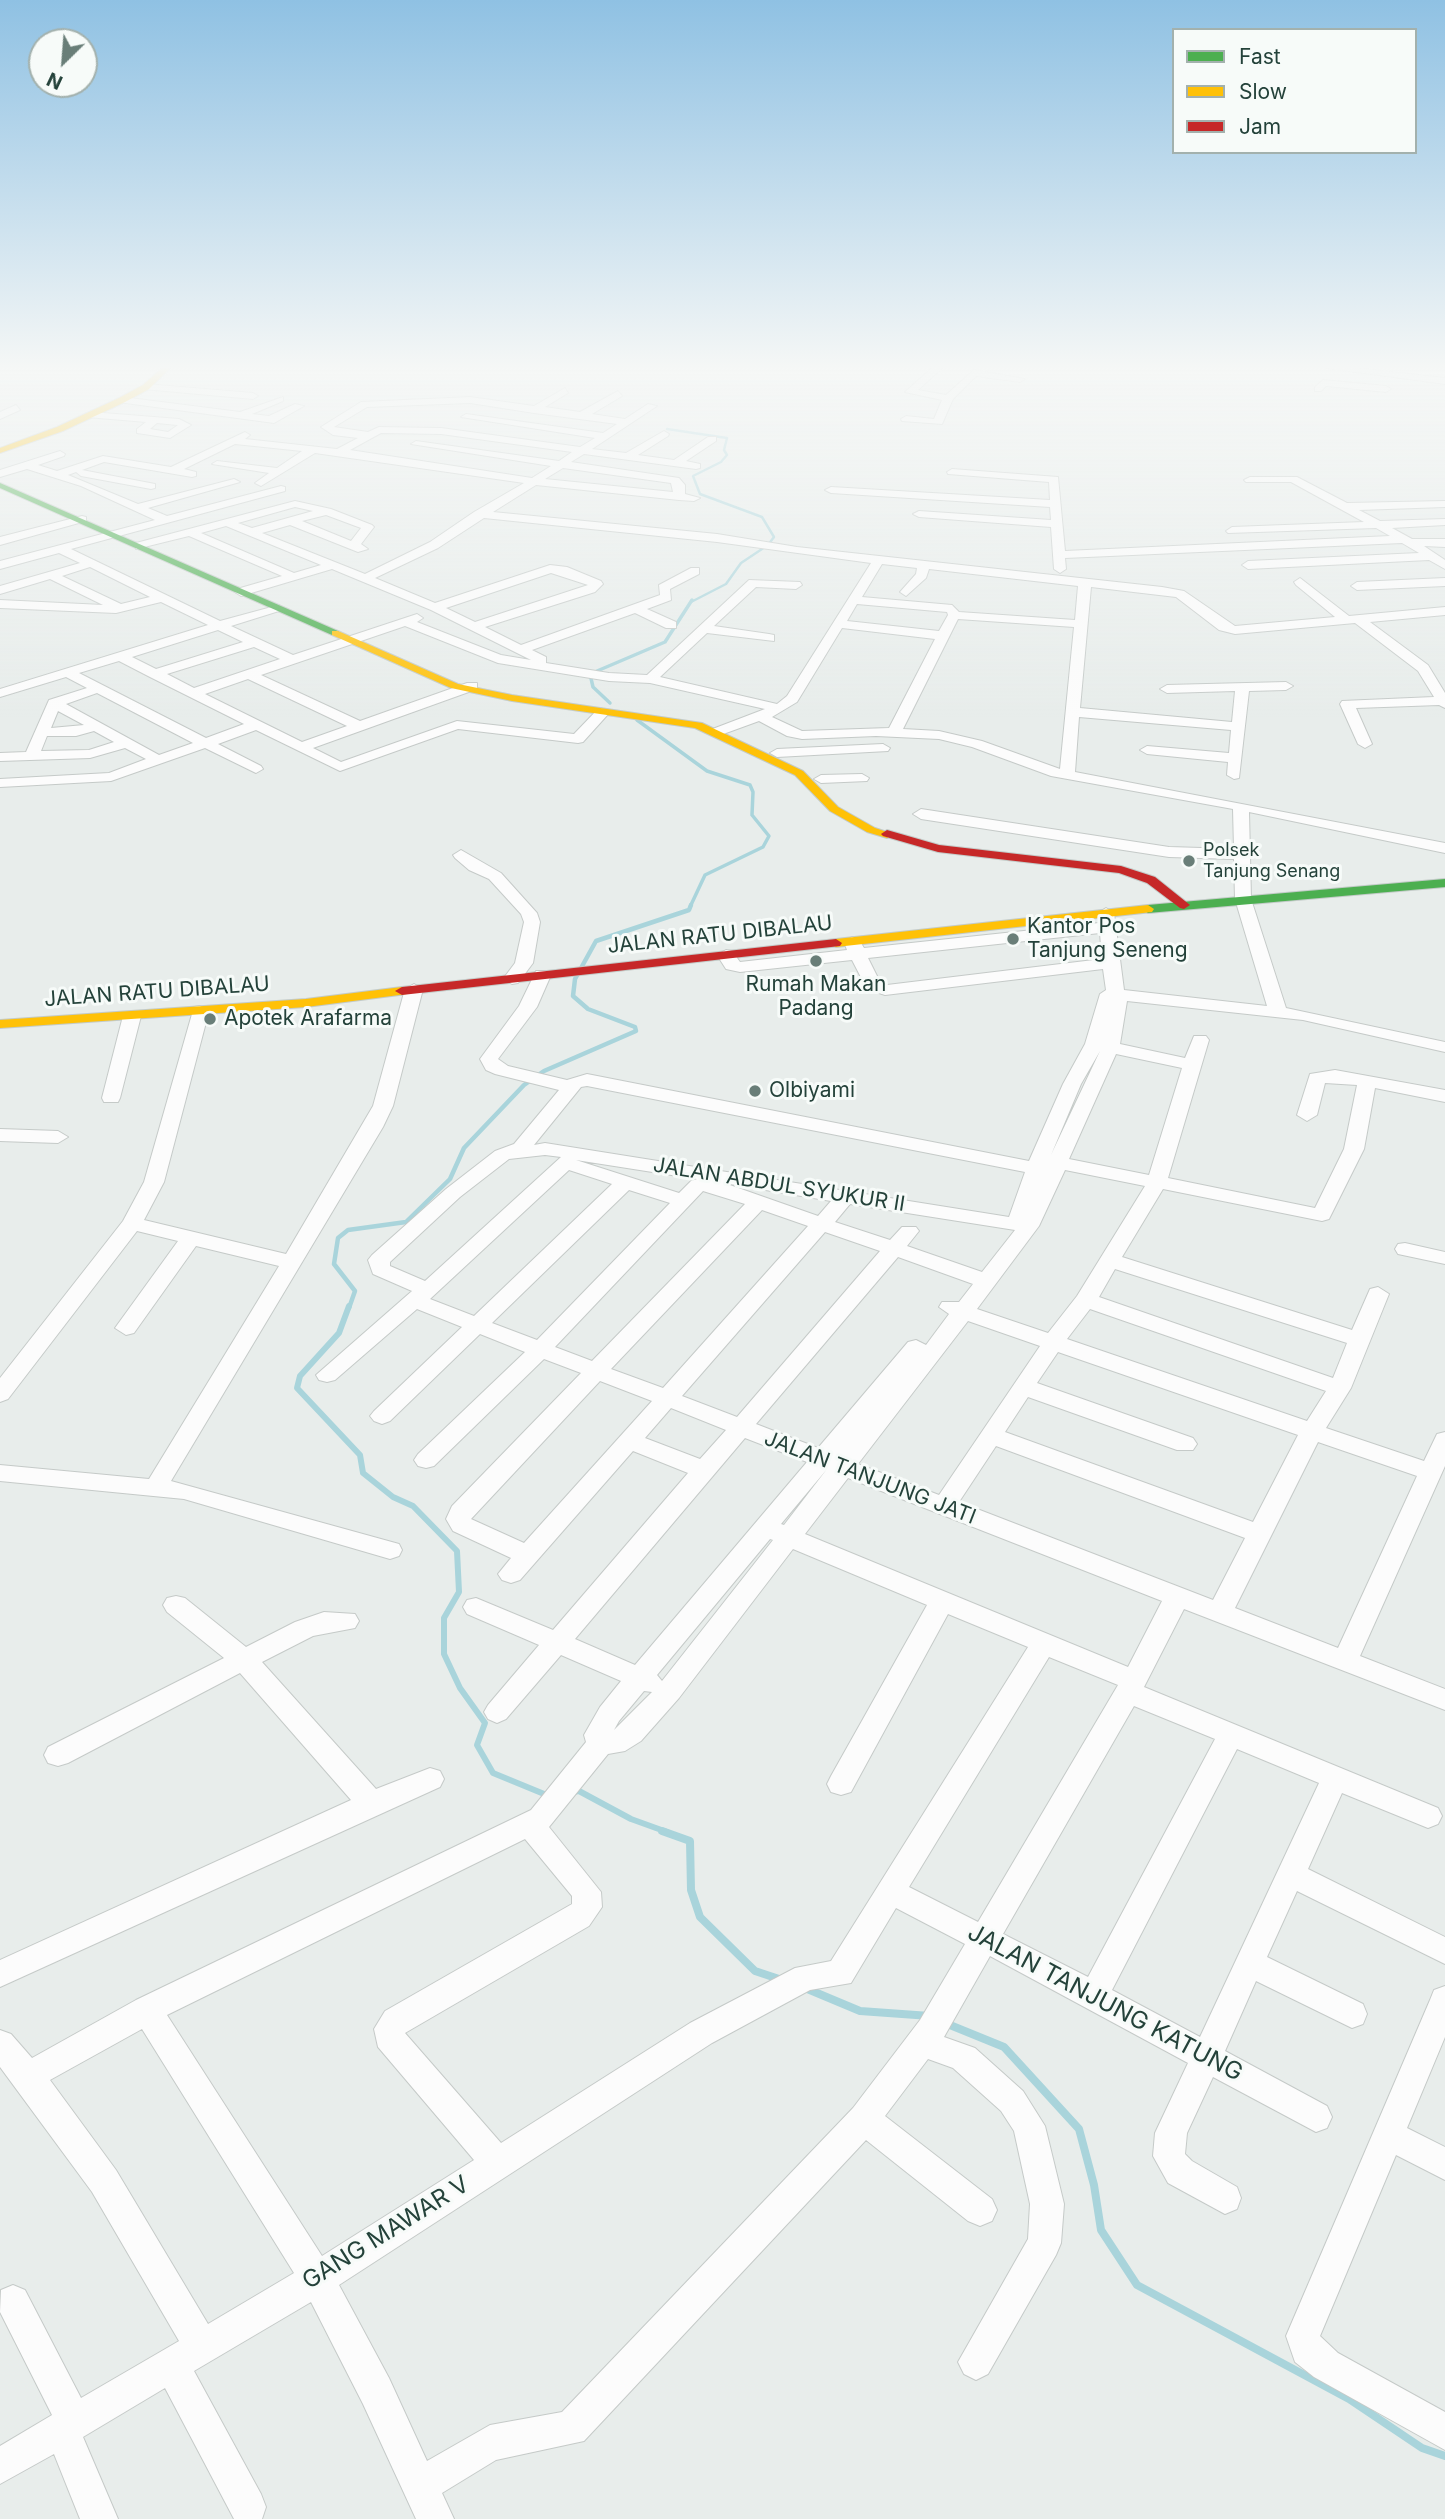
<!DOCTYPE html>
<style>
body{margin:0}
#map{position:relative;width:1445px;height:2519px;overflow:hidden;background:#e8edeb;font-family:Inter,sans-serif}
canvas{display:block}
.legend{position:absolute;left:1172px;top:28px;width:245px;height:126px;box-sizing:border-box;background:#f7fbf9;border:2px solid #a3b1ad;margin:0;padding:9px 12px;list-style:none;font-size:21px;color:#24423a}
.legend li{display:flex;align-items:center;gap:14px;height:35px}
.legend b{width:35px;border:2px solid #a3b1ad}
.north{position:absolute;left:28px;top:28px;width:70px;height:70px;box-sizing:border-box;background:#f7fbf9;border:2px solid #a3b1ad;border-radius:50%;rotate:205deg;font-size:19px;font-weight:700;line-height:28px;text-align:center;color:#24423a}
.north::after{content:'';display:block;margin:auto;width:24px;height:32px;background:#697e78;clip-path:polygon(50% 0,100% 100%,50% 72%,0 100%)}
</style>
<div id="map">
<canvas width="1445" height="2519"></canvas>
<ul class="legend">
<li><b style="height:9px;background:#4caf50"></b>Fast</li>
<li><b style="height:9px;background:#ffc107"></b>Slow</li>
<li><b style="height:9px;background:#c62828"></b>Jam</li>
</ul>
<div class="north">N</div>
</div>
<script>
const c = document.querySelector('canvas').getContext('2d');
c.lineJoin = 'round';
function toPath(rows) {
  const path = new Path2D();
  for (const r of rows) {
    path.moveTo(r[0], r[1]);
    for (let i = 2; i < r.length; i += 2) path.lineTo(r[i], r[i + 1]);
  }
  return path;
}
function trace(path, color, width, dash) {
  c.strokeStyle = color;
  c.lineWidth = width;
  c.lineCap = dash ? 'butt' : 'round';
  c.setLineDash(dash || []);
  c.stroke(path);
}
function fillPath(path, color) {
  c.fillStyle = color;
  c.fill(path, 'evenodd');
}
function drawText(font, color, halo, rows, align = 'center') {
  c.font = font + ' Inter,sans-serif';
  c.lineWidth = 6;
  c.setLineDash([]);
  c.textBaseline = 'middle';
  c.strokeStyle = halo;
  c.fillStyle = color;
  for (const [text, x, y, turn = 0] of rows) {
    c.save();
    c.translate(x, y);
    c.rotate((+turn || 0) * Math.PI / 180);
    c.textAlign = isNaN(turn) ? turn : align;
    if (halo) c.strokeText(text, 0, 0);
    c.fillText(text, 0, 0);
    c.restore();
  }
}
trace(toPath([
 [667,429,727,438,724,450,727,455,721,462,693,476,700,494,762,517,774,537,768,545,741,563,726,584,691,602]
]), '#a9d4db', 2.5);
trace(toPath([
 [610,703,593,687,590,674,665,642,692,600],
 [637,720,707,771,750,785,753,792,752,815,769,836,763,847,705,875,690,907]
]), '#a9d4db', 3.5);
trace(toPath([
 [349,1308,355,1291,334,1264,338,1238,348,1230,406,1222,450,1179,464,1148,524,1085,544,1071,636,1031,635,1027,588,1009,573,996,575,979,596,941,689,910,691,905]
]), '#a9d4db', 4.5);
trace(toPath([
 [349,1306,339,1333,300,1376,297,1388,360,1455,363,1473,393,1497,413,1506,457,1551,459,1592,444,1618,444,1654,460,1688,485,1723,477,1745,493,1773,549,1796],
 [573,1792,579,1791,631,1819,667,1832]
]), '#a9d4db', 6);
trace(toPath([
 [662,1831,690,1841,691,1890,700,1917,755,1971,782,1980],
 [805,1988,860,2011,930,2016],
 [945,2023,1004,2047,1079,2129,1094,2185,1101,2230,1137,2285,1349,2399,1422,2448,1445,2456]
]), '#a9d4db', 8);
const street = toPath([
 [932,368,942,368,918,390,946,395,974,370,1025,379,1020,382,976,376,953,399,942,424,902,421,901,419,906,416,934,419,942,400,905,392,932,368],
 [1327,368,1355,368,1445,378,1445,384,1327,368],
 [1323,380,1386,386,1391,389,1386,392,1326,386,1321,391,1315,391,1315,387,1323,380],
 [146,384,253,393,258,396,253,399,143,389,146,384],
 [565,388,568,393,545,407,580,412,618,391,622,396,592,414,625,419,648,404,657,406,592,449,626,453,664,431,669,434,668,436,638,455,674,460,708,437,716,437,716,441,686,461,700,464,700,468,696,469,584,454,571,462,679,478,685,485,685,494,700,498,694,501,679,500,536,485,493,512,717,534,797,547,1162,587,1184,591,1235,626,1335,617,1296,585,1294,582,1300,578,1349,616,1445,607,1445,615,1370,622,1428,665,1445,693,1445,708,1439,705,1356,708,1372,744,1365,748,1358,744,1340,704,1342,701,1434,697,1418,671,1355,623,1235,634,1219,630,1176,597,1091,587,1080,708,1232,722,1235,691,1167,693,1160,689,1167,685,1286,682,1293,686,1286,690,1249,691,1239,778,1234,779,1227,775,1228,762,1147,754,1140,750,1147,746,1229,753,1231,730,1079,717,1075,772,1445,843,1445,853,1249,812,1251,899,1286,1008,1445,1042,1445,1052,1303,1020,1127,1001,1120,1044,1185,1058,1194,1036,1206,1036,1209,1040,1168,1178,1315,1208,1344,1149,1357,1085,1325,1083,1317,1115,1307,1121,1297,1115,1310,1074,1335,1070,1445,1090,1445,1102,1375,1088,1364,1149,1329,1219,1322,1221,1163,1189,1122,1257,1352,1330,1370,1289,1378,1287,1389,1294,1351,1388,1326,1428,1424,1461,1437,1434,1445,1432,1445,1466,1360,1656,1445,1689,1445,1710,1184,1609,1144,1687,1438,1808,1442,1816,1438,1824,1428,1828,1342,1793,1308,1869,1445,1937,1445,1964,1297,1891,1267,1957,1363,2004,1367,2014,1363,2024,1352,2028,1256,1981,1225,2051,1327,2106,1332,2117,1327,2128,1316,2132,1213,2077,1187,2133,1185,2154,1192,2161,1237,2187,1241,2198,1237,2209,1225,2214,1168,2183,1153,2156,1155,2133,1188,2063,990,1956,944,2037,975,2048,1023,2091,1045,2126,1064,2204,1061,2243,1056,2255,988,2374,976,2380,964,2374,958,2362,1028,2239,1030,2204,1014,2131,1001,2111,953,2068,928,2059,885,2116,992,2199,997,2210,992,2221,980,2226,968,2221,866,2140,584,2441,496,2460,442,2493,454,2519,416,2519,363,2404,311,2302,194,2371,261,2494,266,2507,262,2519,234,2519,165,2388,83,2437,118,2519,80,2519,54,2454,0,2484,0,2446,52,2415,0,2312,1,2290,13,2285,25,2290,81,2398,179,2341,92,2192,0,2067,0,2030,11,2034,32,2058,136,2000,531,1810,586,1742,584,1735,600,1707,621,1681,561,1655,506,1719,497,1723,488,1719,484,1712,488,1705,539,1645,467,1614,463,1607,467,1600,476,1598,553,1630,688,1473,633,1451,520,1580,511,1583,502,1580,498,1574,511,1558,453,1531,446,1519,452,1506,581,1373,544,1359,434,1466,426,1468,418,1466,414,1460,418,1454,525,1352,480,1334,390,1421,382,1424,374,1421,370,1416,374,1411,462,1327,417,1309,335,1380,327,1382,319,1380,316,1375,412,1291,373,1274,368,1260,372,1255,446,1189,495,1151,514,1144,559,1090,495,1074,486,1070,480,1059,519,1006,536,971,548,971,551,975,537,1007,498,1059,508,1066,567,1080,587,1074,1029,1161,1063,1084,1085,1044,1100,994,1106,990,1103,969,885,995,867,989,852,960,740,972,726,969,717,955,726,950,732,951,740,962,847,950,844,942,852,937,858,938,864,948,1099,923,1098,913,1106,908,1114,913,1124,990,1267,1006,1235,899,1234,859,1169,857,921,819,913,814,921,809,1169,847,1234,849,1233,809,1051,776,972,747,939,739,876,736,802,739,787,736,759,721,715,737,708,733,710,730,765,709,650,683,609,681,498,663,405,626,261,675,360,721,467,683,477,683,477,689,313,748,341,762,457,721,574,734,599,708,611,711,583,742,578,743,458,729,340,771,256,730,218,744,261,766,263,769,256,773,205,748,111,781,0,787,0,779,109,773,146,759,125,748,90,758,0,761,0,753,26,752,49,700,87,688,66,677,0,697,0,689,208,625,161,602,116,613,0,608,0,600,103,605,50,579,0,594,0,586,80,563,59,553,0,569,0,561,155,520,81,486,27,469,0,477,0,470,60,451,65,454,64,456,38,465,57,471,103,456,171,467,245,432,250,435,245,439,337,449,358,438,333,435,321,427,361,402,470,397,534,406,565,388],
 [470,403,534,413,617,424,603,433,466,414,461,417,595,438,580,447,441,428,379,427,368,432,334,427,367,407,470,403],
 [381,433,441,434,572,452,559,461,416,441,411,444,551,466,532,478,350,450,381,433],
 [235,444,302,451,277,468,217,461,212,464,269,473,255,483,261,486,315,453,524,483,474,512,430,542,365,574,262,533,290,525,358,552,368,549,361,544,374,527,372,525,331,509,295,501,136,543,136,549,189,536,282,576,237,589,235,592,241,596,332,569,431,610,531,660,501,655,417,622,423,618,417,614,293,655,231,626,279,611,279,605,220,621,71,549,285,491,285,487,281,486,167,516,148,508,240,482,234,479,138,504,68,475,76,472,81,476,151,489,155,488,155,484,82,470,104,462,192,477,196,476,196,472,184,469,235,444],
 [563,468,671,483,673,492,545,479,563,468],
 [295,507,313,511,252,528,238,523,295,507],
 [326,515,361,528,351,541,302,521,326,515],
 [484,518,717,542,871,563,787,696,777,704,660,677,707,633,774,641,774,635,769,634,714,626,756,587,796,589,802,585,800,582,749,580,647,675,609,673,546,663,546,657,532,650,635,613,666,628,676,628,676,622,647,609,671,600,670,589,699,574,699,568,691,568,659,585,660,595,521,645,485,627,595,592,603,584,601,581,567,567,550,565,435,603,375,578,438,548,484,518],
 [226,526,321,565,294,573,201,533,226,526],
 [882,564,917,568,916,574,900,592,906,596,926,578,929,569,1078,586,1075,620,959,612,952,605,862,597,882,564],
 [90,567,150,597,121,604,62,576,90,567],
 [551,573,588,585,475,622,446,608,551,573],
 [857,604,947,612,948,615,939,631,847,621,857,604],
 [958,619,1074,627,1060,769,982,741,939,731,903,729,958,619],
 [842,628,935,639,889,728,802,731,772,717,797,702,842,628],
 [218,630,243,642,156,669,132,657,218,630],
 [254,647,280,659,194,688,167,674,254,647],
 [119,661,150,677,244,724,206,738,79,673,119,661],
 [248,679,347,726,302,742,205,694,248,679],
 [97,693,193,743,159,755,66,704,97,693],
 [58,711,84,725,51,728,58,711],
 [94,731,114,742,89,750,41,751,47,736,76,736,94,731],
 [1100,933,1102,959,887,985,880,982,868,958,1100,933],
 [1100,1051,1051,1155,1081,1084,1100,1051],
 [1116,1054,1182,1068,1149,1175,1069,1159,1116,1054],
 [587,1086,1025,1172,1009,1217,545,1143,534,1145,581,1087,587,1086],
 [545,1155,561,1157,425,1281,390,1266,390,1262,460,1197,509,1159,545,1155],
 [576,1160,697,1179,691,1181,679,1193,576,1160],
 [569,1170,612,1184,474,1316,430,1299,569,1170],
 [1065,1170,1145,1186,1077,1296,1048,1333,977,1309,1039,1226,1065,1170],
 [724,1183,831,1201,818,1216,724,1183],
 [629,1190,670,1203,537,1340,492,1323,629,1190],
 [703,1191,745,1204,592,1361,555,1347,703,1191],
 [850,1204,1015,1230,982,1272,907,1246,919,1231,916,1227,902,1227,890,1240,835,1222,850,1204],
 [762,1210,808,1226,663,1388,611,1369,762,1210],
 [825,1232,880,1251,737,1417,682,1396,825,1232],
 [898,1257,973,1284,959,1302,942,1302,939,1307,949,1314,926,1345,916,1340,908,1342,818,1448,756,1424,898,1257],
 [1115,1269,1347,1343,1333,1378,1099,1297,1115,1269],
 [1090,1309,1326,1391,1307,1421,1067,1339,1090,1309],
 [968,1321,1040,1346,939,1495,858,1464,968,1321],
 [1058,1352,1298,1435,1253,1522,1005,1432,1028,1397,1177,1450,1193,1450,1197,1444,1193,1438,1037,1383,1058,1352],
 [600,1381,652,1401,524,1543,471,1519,600,1381],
 [671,1408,726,1430,700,1459,645,1438,671,1408],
 [745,1438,807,1462,635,1665,575,1639,745,1438],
 [1318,1442,1417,1476,1338,1648,1235,1608,1318,1442],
 [996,1446,1245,1538,1213,1600,959,1502,996,1446],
 [827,1469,784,1525,781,1524,827,1469],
 [848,1478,1162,1601,1128,1667,805,1534,848,1478],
 [770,1539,773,1540,662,1681,657,1675,770,1539],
 [793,1549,927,1605,831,1776,827,1784,831,1792,841,1795,851,1792,948,1614,1028,1647,831,1961,795,1968,690,2023,501,2143,405,2033,589,1926,602,1907,601,1892,549,1827,608,1754,625,1751,641,1741,679,1698,793,1549],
 [1049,1657,1118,1685,978,1922,909,1887,1049,1657],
 [644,1691,652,1692,614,1730,619,1721,644,1691],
 [1134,1706,1215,1739,1088,1977,1003,1934,1134,1706],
 [1237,1749,1319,1783,1200,2037,1112,1990,1237,1749],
 [525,1839,572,1896,572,1904,385,2011,374,2029,378,2047,474,2160,322,2256,167,2015,525,1839],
 [896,1908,965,1944,920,2020,853,2108,562,2412,490,2425,427,2461,389,2378,339,2285,712,2043,810,1990,851,1983,896,1908],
 [142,2029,294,2273,208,2324,116,2170,50,2080,142,2029],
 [122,397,240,412,283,397,283,401,252,414,269,416,295,404,304,406,274,423,118,402,122,397],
 [16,405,20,410,0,419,0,412,16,405],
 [91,412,179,419,191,425,170,438,137,433,137,429,146,422,87,417,86,415,91,412],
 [157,423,177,425,178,425,168,432,150,429,157,423],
 [952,469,1058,477,1065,551,1390,536,1376,528,1228,533,1226,531,1232,527,1364,522,1291,482,1246,482,1244,480,1250,477,1297,477,1347,503,1445,501,1445,507,1359,510,1380,521,1445,519,1445,525,1392,528,1412,539,1445,539,1445,547,1424,546,1445,560,1445,569,1429,560,1248,569,1242,565,1248,561,1419,553,1402,543,1065,558,1066,569,1060,573,1054,569,1051,527,919,517,913,514,919,511,1051,520,1050,507,831,493,825,490,831,487,1050,500,1049,482,948,474,947,472,952,469],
 [82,516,86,517,86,521,0,545,0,537,82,516],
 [1445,578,1445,586,1357,590,1351,586,1357,582,1445,578],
 [883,744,890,748,888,751,777,757,770,753,777,749,883,744],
 [862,774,869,778,867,781,821,783,814,779,821,775,862,774],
 [461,850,501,873,537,913,540,922,533,963,518,983,512,984,503,979,515,963,524,922,521,914,489,879,469,870,455,858,453,855,461,850],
 [414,984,423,989,393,1106,383,1127,171,1481,399,1544,402,1550,399,1556,390,1559,184,1499,0,1481,0,1465,149,1479,279,1266,196,1246,134,1333,126,1335,115,1328,178,1241,137,1231,8,1399,0,1402,0,1378,123,1221,144,1182,194,1007,200,1006,209,1011,164,1182,144,1220,286,1254,373,1106,405,989,414,984],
 [132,1011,141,1016,120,1098,118,1102,104,1102,102,1098,123,1016,132,1011],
 [0,1129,58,1131,68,1137,58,1143,0,1141,0,1129],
 [1405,1243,1445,1252,1445,1264,1398,1254,1395,1249,1398,1244,1405,1243],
 [176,1596,185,1598,246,1647,295,1622,324,1612,355,1614,359,1621,355,1628,313,1636,262,1662,376,1789,430,1768,440,1771,444,1779,440,1787,0,1987,0,1960,351,1800,240,1673,68,1763,58,1766,48,1763,44,1755,48,1747,224,1658,167,1612,163,1605,167,1598,176,1596],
 [1445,1986,1445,2037,1407,2128,1445,2147,1445,2180,1396,2155,1320,2336,1338,2353,1445,2412,1445,2450,1314,2377,1295,2362,1286,2336,1430,2000,1434,1990,1445,1986]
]);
const fast = toPath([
 [0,483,338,631,340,633,332,635,0,488,0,483],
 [1445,879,1445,887,1148,913,1142,909,1148,905,1445,879]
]);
const slow = toPath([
 [162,368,170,368,149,389,125,402,63,431,0,453,0,448,57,427,119,398,143,385,162,368],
 [332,631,338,631,458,684,512,695,702,723,803,771,838,807,875,828,893,834,887,838,867,832,830,811,795,775,695,728,512,701,451,688,332,635,332,631],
 [1148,905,1154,909,1152,912,836,947,830,943,836,939,1148,905],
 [402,987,409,991,407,994,306,1007,0,1028,0,1020,306,999,402,987]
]);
const jam = toPath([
 [887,830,939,845,1121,866,1155,877,1190,905,1184,909,1180,908,1147,883,1119,873,938,852,883,836,881,834,887,830],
 [836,939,842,943,840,946,402,995,395,991,402,987,836,939]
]);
trace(street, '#c5cac8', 2);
trace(fast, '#c3cbc8', 2);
trace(slow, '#c3cbc8', 2);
trace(jam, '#c3cbc8', 2);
fillPath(street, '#fcfcfc');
fillPath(fast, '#4caf50');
fillPath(slow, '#ffc107');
fillPath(jam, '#c62828');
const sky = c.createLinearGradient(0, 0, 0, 720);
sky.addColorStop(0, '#8fc1e3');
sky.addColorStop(0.51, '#f5f7f6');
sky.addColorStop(1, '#f5f7f600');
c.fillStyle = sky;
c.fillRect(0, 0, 1445, 720);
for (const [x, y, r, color] of [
 [1189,861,7,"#697e78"],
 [1013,939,7,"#697e78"],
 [816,961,7,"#697e78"],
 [210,1019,7,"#697e78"],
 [755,1091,7,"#697e78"]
]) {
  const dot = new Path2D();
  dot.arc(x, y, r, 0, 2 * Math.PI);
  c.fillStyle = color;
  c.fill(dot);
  trace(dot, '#f7fbf9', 2.5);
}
drawText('18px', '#24423a', '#f7fbf9', [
 ["Polsek",1203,851],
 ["Tanjung Senang",1203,872]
], 'left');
drawText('21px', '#24423a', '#f7fbf9', [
 ["Kantor Pos",1027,927],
 ["Tanjung Seneng",1027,951],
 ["Rumah Makan",816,985,"center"],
 ["Padang",816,1009,"center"],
 ["Apotek Arafarma",224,1019],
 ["Olbiyami",769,1091]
], 'left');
drawText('21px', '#24423a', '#f7fbf9', [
 ["JALAN RATU DIBALAU",720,935,-6],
 ["JALAN RATU DIBALAU",157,992,-4],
 ["JALAN ABDUL SYUKUR II",779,1185,9],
 ["JALAN TANJUNG JATI",870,1478,21]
]);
drawText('24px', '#24423a', '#f7fbf9', [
 ["JALAN TANJUNG KATUNG",1105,2003,28],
 ["GANG MAWAR V",386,2233,-32]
]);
</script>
